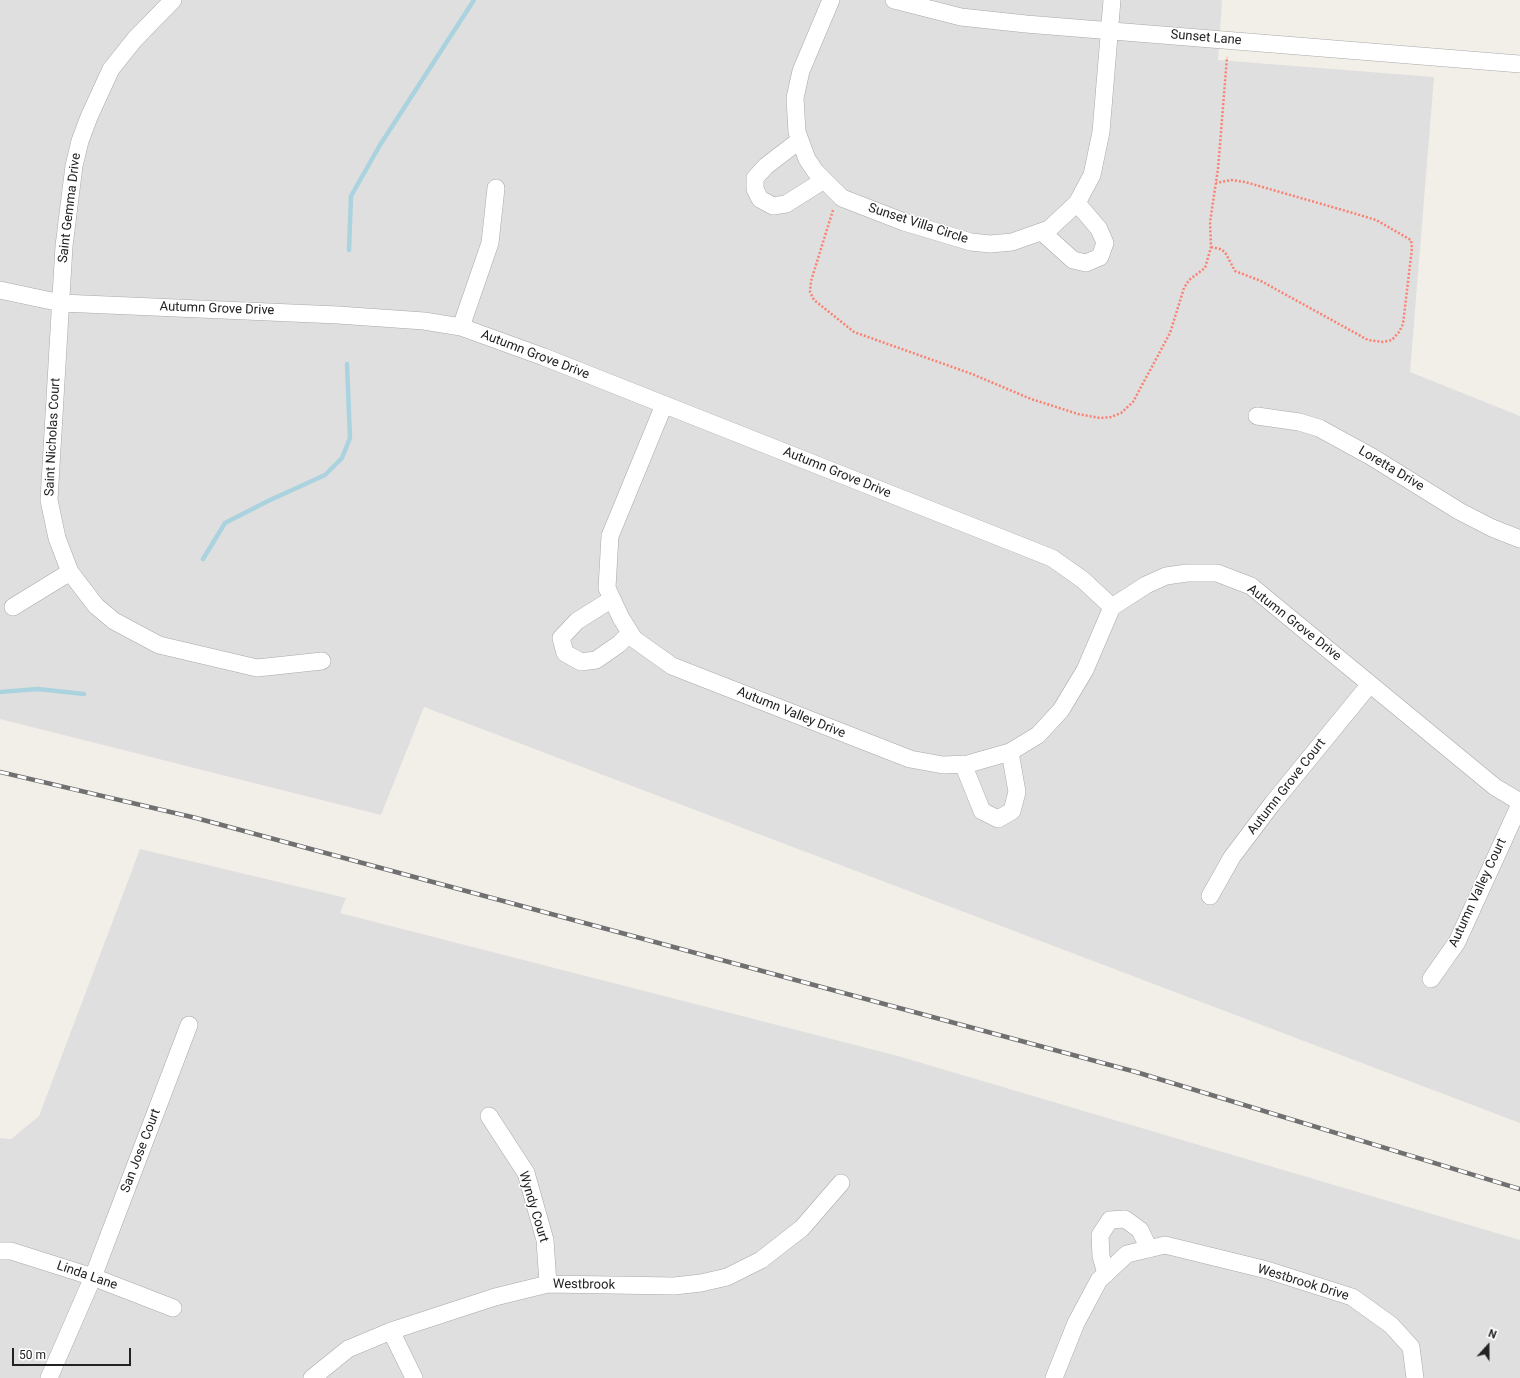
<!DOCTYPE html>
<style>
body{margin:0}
#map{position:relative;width:1520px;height:1378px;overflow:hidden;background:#f2efe9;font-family:Roboto,sans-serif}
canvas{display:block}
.north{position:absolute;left:1468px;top:1326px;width:40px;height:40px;-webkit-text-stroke:3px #fff;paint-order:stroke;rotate:21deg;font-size:11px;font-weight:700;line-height:16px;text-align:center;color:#222}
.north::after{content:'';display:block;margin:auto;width:14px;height:18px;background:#222;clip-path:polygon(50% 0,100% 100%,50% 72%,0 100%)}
.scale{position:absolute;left:12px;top:1348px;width:119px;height:18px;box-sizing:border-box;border:2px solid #222;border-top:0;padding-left:5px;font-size:12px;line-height:14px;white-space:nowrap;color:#222;-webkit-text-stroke:3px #fff;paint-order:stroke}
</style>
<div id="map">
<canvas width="1520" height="1378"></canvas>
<div class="north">N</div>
<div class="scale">50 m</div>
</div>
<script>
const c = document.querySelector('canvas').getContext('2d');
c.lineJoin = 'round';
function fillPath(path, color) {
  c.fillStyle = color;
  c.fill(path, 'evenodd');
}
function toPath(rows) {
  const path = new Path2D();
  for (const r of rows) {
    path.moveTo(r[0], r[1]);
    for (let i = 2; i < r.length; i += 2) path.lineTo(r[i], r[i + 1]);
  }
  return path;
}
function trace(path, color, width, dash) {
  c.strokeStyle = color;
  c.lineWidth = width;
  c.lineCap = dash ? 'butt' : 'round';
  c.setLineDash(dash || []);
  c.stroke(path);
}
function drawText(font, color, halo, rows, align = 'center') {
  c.font = font + ' Roboto,sans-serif';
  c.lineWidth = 3;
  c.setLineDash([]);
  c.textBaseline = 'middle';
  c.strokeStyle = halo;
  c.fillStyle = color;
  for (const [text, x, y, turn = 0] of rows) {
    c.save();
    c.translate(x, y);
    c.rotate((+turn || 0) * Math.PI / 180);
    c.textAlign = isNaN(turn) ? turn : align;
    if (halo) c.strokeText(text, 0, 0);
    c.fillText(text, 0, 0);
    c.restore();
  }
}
fillPath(toPath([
 [0,0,1222,0,1218,60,1434,77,1410,372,1520,416,1520,1123,424,707,381,815,0,719],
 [140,849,346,898,340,913,898,1056,1520,1240,1520,1378,0,1378,0,1138,11,1139,39,1116]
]), '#e0dfdf');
trace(toPath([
 [349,250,351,196,380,145,474,0],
 [203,559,225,523,268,501,325,475,342,458,350,438,347,364],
 [0,692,38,689,84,694]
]), '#aad3df', 4.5);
const street = toPath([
 [173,0,135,39,111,69,89,117,80,141,74,166,64,246,49,500,57,538,70,572,96,606,114,621,159,645,257,668,322,661],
 [831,0,801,71,795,98,797,132,807,159,815,171,842,198,904,222,971,242,990,244,1012,242,1049,229,1077,203,1092,175,1101,132,1112,0],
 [894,0,961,17,1026,24,1520,64],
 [800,140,766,166,755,178,755,189,760,199,773,206,786,204,824,180],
 [1042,232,1073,260,1086,263,1100,257,1105,243,1099,229,1077,203],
 [0,290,61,303,338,315,424,321,461,327,544,357,1052,558,1083,580,1112,607,1146,585,1166,576,1187,573,1217,573,1251,586,1495,787,1520,802],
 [461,327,490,243,496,188],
 [664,405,610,536,607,588,621,618,634,639,672,666,910,759,943,765,968,764,1010,752,1038,735,1061,710,1085,670,1112,607],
 [1257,416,1299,422,1319,428,1372,457,1459,511,1492,528,1520,539],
 [612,599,577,621,561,638,565,653,581,662,596,660,619,644,630,633],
 [13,607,70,572],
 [963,764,982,811,998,819,1012,811,1017,792,1010,752],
 [1210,896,1232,857,1272,804,1370,684],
 [1431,979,1457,942,1520,804],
 [489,1116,526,1173,545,1240,548,1284],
 [0,1251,11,1251,93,1277,173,1308],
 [1106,1274,1101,1256,1100,1235,1110,1220,1125,1219,1140,1230,1149,1249],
 [391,1331,414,1378],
 [49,1378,93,1277,189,1025],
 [312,1378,348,1349,391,1331,495,1297,548,1284,674,1286,701,1283,727,1277,761,1260,802,1228,841,1183],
 [1054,1378,1076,1323,1099,1280,1127,1254,1165,1245,1267,1270,1352,1297,1391,1325,1411,1347,1415,1378]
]);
trace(street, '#a9a9a9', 18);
trace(toPath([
 [833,210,811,281,810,292,814,300,854,332,972,374,1031,399,1078,414,1100,418,1111,417,1121,413,1133,402,1170,333,1184,288,1189,280,1205,268,1211,247,1210,222,1218,169,1227,57],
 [1211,247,1220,249,1225,252,1235,271,1261,281,1368,340,1383,342,1392,340,1399,332,1403,324,1412,248,1411,240,1376,220,1353,213,1245,182,1231,180,1216,183]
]), '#fa8072', 2.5, [2, 2]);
trace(street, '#fff', 17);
const rail = toPath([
 [0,772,196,818,1136,1072,1520,1189]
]);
trace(rail, '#707070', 4.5);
trace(rail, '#fff', 3, [9]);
drawText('13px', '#222', '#fff', [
 ["Sunset Lane",1206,38,5],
 ["Saint Gemma Drive",70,208,-83],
 ["Sunset Villa Circle",918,224,18],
 ["Autumn Grove Drive",217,309,2],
 ["Autumn Grove Drive",535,355,21],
 ["Saint Nicholas Court",53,437,-87],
 ["Loretta Drive",1391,469,31],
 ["Autumn Grove Drive",837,473,22],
 ["Autumn Grove Drive",1294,623,38],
 ["Autumn Valley Drive",791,713,22],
 ["Autumn Grove Court",1287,787,-52],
 ["Autumn Valley Court",1478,893,-65],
 ["San Jose Court",141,1151,-69],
 ["Wyndy Court",533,1207,73],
 ["Linda Lane",87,1276,19],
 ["Westbrook Drive",1303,1283,17],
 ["Westbrook",584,1285,1]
]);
</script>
